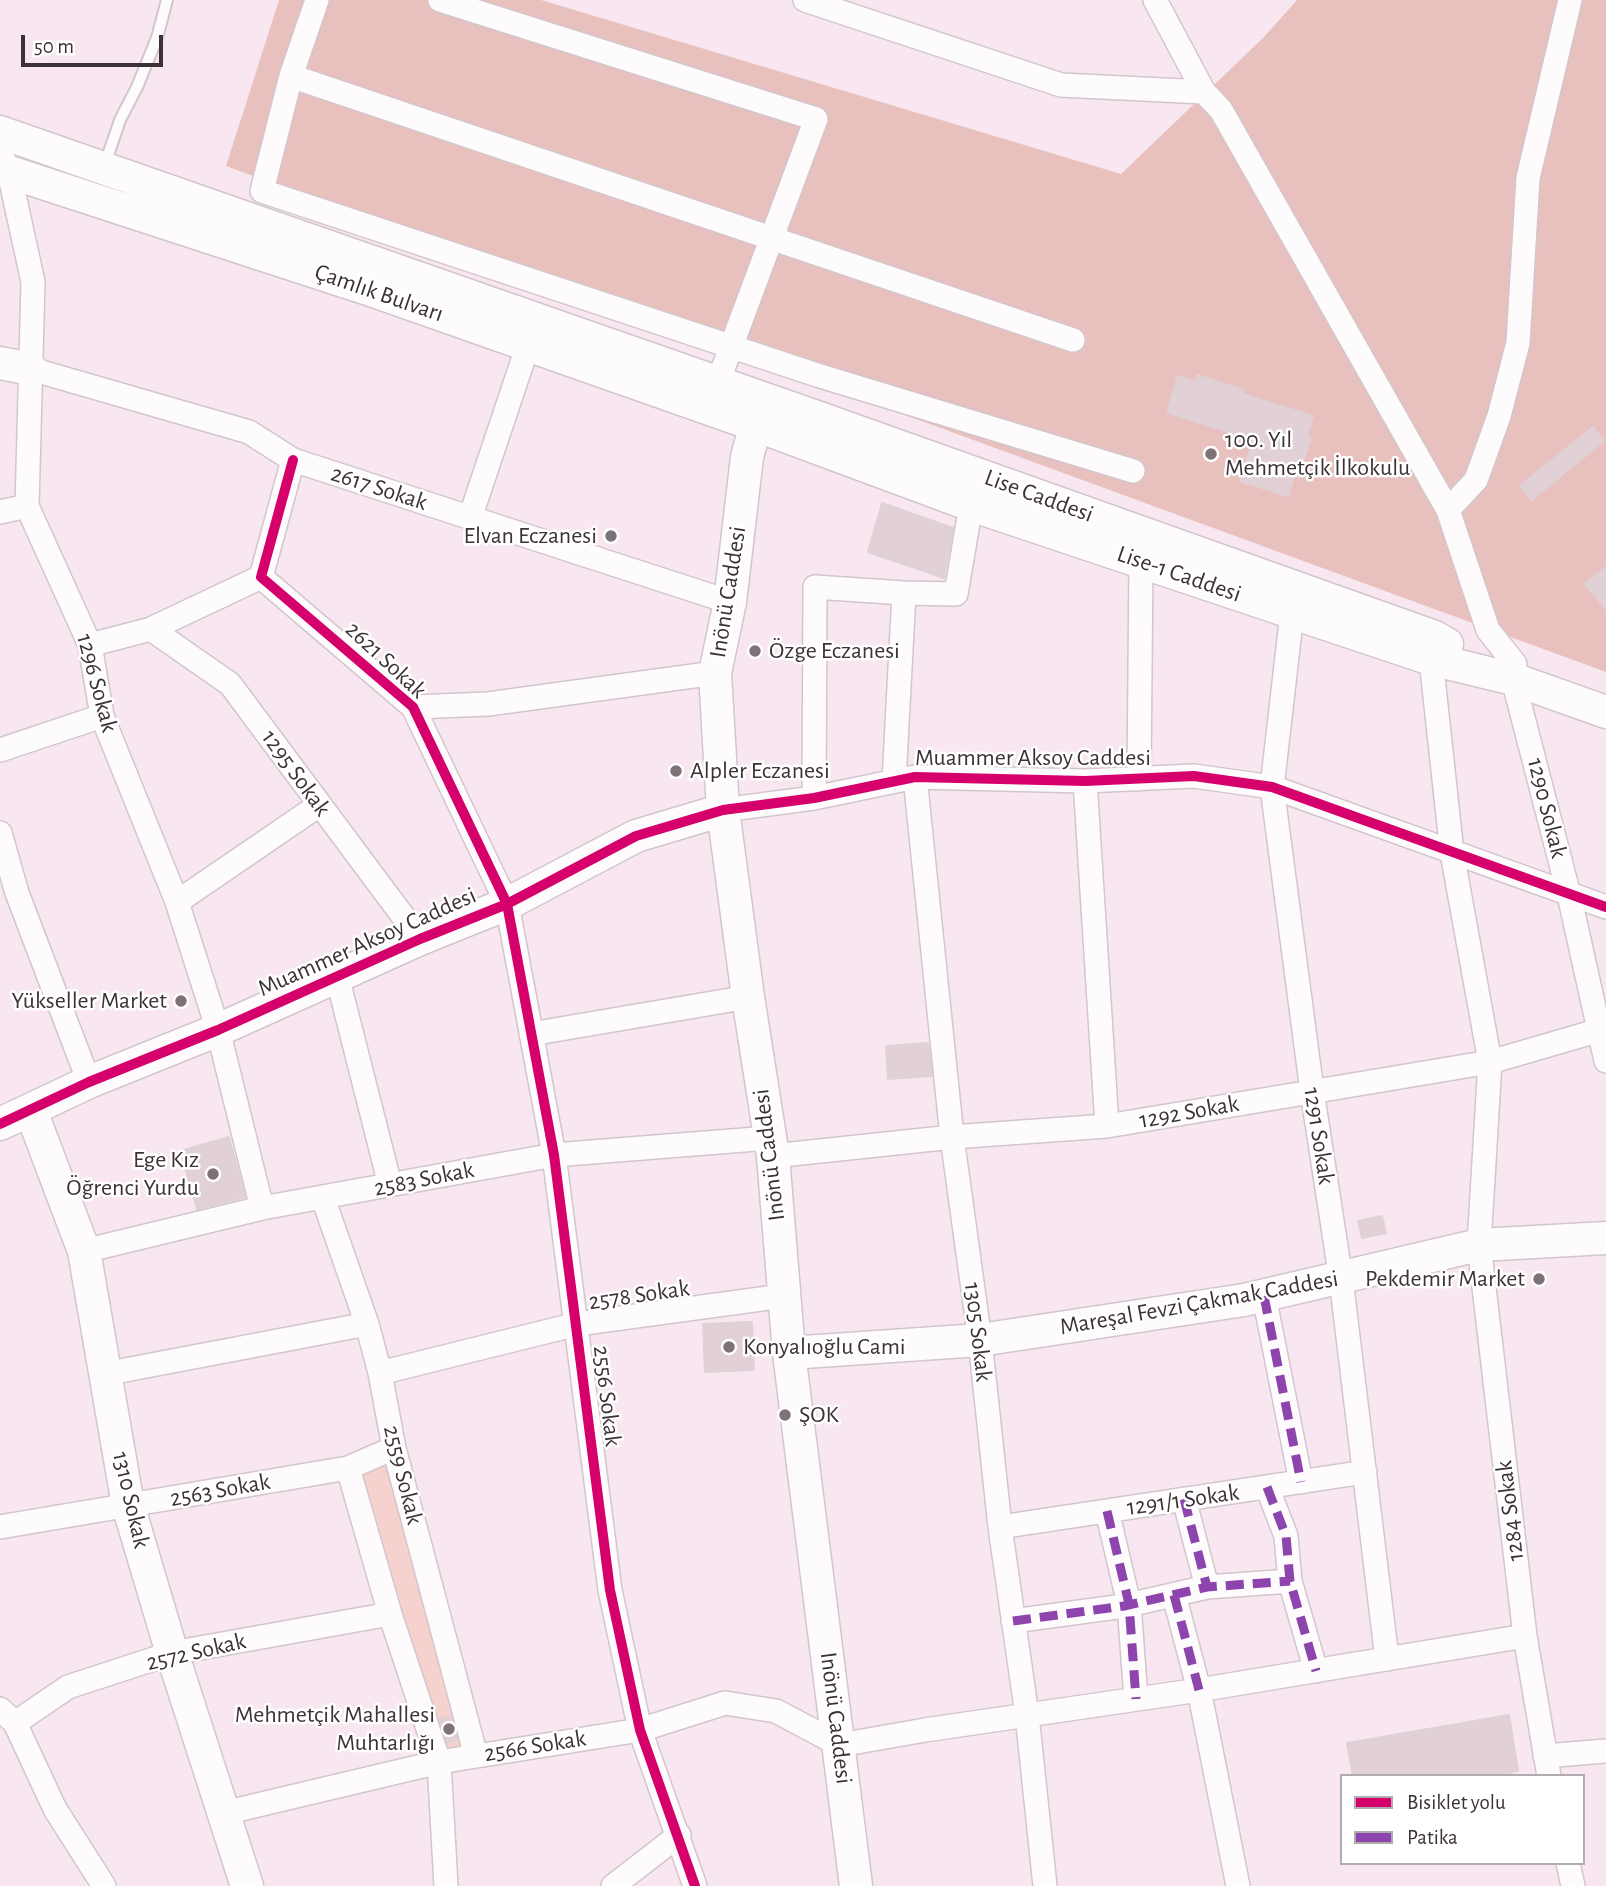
<!DOCTYPE html>
<meta charset="utf-8">
<style>
body{margin:0}
#map{position:relative;width:1606px;height:1886px;overflow:hidden;background:#f8e7f0;font-family:"Alegreya Sans",sans-serif}
canvas{display:block}
.legend{position:absolute;left:1340px;top:1774px;width:245px;height:91px;box-sizing:border-box;background:#fff;border:2px solid #b1adaf;margin:0;padding:9px 12px;list-style:none;font-size:21px;color:#3c3137}
.legend li{display:flex;align-items:center;gap:14px;height:35px}
.legend b{width:35px;border:2px solid #b1adaf}
.scale{position:absolute;left:21px;top:35px;width:142px;height:32px;box-sizing:border-box;border:4px solid #3c3137;border-top:0;padding-left:9px;font-size:21px;line-height:24px;white-space:nowrap;color:#3c3137;-webkit-text-stroke:5px #fff;paint-order:stroke}
</style>
<div id="map">
<canvas width="1606" height="1886"></canvas>
<ul class="legend">
<li><b style="height:9px;background:#d6006c"></b>Bisiklet yolu</li>
<li><b style="height:9px;background:#8e44ad"></b>Patika</li>
</ul>
<div class="scale">50 m</div>
</div>
<script>
const c = document.querySelector('canvas').getContext('2d');
c.lineJoin = 'round';
function fillPath(path, color) {
  c.fillStyle = color;
  c.fill(path, 'evenodd');
}
function toPath(rows) {
  const path = new Path2D();
  for (const r of rows) {
    path.moveTo(r[0], r[1]);
    for (let i = 2; i < r.length; i += 2) path.lineTo(r[i], r[i + 1]);
  }
  return path;
}
function trace(path, color, width, dash) {
  c.strokeStyle = color;
  c.lineWidth = width;
  c.lineCap = dash ? 'butt' : 'round';
  c.setLineDash(dash || []);
  c.stroke(path);
}
function drawText(font, color, halo, rows, align = 'center') {
  c.font = font + ' "Alegreya Sans",sans-serif';
  c.lineWidth = 5;
  c.setLineDash([]);
  c.textBaseline = 'middle';
  c.strokeStyle = halo;
  c.fillStyle = color;
  for (const [text, x, y, turn = 0] of rows) {
    c.save();
    c.translate(x, y);
    c.rotate((+turn || 0) * Math.PI / 180);
    c.textAlign = isNaN(turn) ? turn : align;
    if (halo) c.strokeText(text, 0, 0);
    c.fillText(text, 0, 0);
    c.restore();
  }
}
fillPath(toPath([
 [394,1448,476,1756,439,1762,348,1468]
]), '#f6d2cf');
fillPath(toPath([
 [279,0,541,0,1121,174,1263,38,1297,0,1606,0,1606,672,226,166]
]), '#e8c1be');
const building = toPath([
 [1197,375,1243,390,1242,394,1313,416,1307,437,1311,438,1298,477,1294,476,1288,496,1240,481,1253,440,1167,412,1178,376,1195,382,1197,375],
 [1593,427,1604,441,1531,500,1520,486,1593,427],
 [882,503,953,528,944,578,868,552,882,503],
 [1606,567,1606,609,1585,584,1606,567],
 [928,1043,932,1076,888,1079,886,1046,928,1043],
 [229,1137,245,1197,197,1209,180,1151,229,1137],
 [1382,1216,1386,1233,1362,1238,1358,1221,1382,1216],
 [752,1322,754,1370,705,1372,703,1324,752,1322],
 [1509,1715,1518,1771,1493,1776,1353,1776,1347,1743,1509,1715],
 [451,1716,457,1740,447,1743,440,1719,451,1716]
]);
fillPath(building, '#e1d0d5');
trace(building, '#dfd1d6', 2);
const lane = toPath([
 [105,164,120,120,137,87,157,38,167,0]
]);
const street = toPath([
 [317,0,291,76,262,191,817,375,1133,471],
 [440,0,816,119,718,382],
 [805,0,1061,85,1204,92,1221,110,1448,510,1488,630,1515,664,1513,679,1569,895,1606,1061],
 [1155,0,1204,92],
 [291,76,1073,340],
 [0,151,9,172,33,282,27,506,90,645,102,716,177,902,218,1030,262,1208],
 [31,369,249,432,293,460,730,602],
 [293,460,261,577,413,707,507,904,554,1155,610,1590,640,1730,695,1886],
 [1448,510,1476,480,1499,416,1518,343,1528,178,1570,0],
 [0,512,27,506],
 [470,518,528,345],
 [1292,613,1272,787,1312,1091,1341,1279,1387,1659],
 [151,629,230,684,420,939],
 [90,645,151,629,261,577],
 [1431,659,1452,853,1490,1062,1479,1245,1525,1636,1549,1776],
 [413,707,488,704,715,673],
 [0,750,102,716],
 [915,777,952,1137,980,1340,1000,1527,1027,1715,1045,1886],
 [1139,779,1141,560],
 [894,781,904,593],
 [1085,781,1107,1126],
 [814,798,815,587,904,593,956,594,971,505],
 [723,810,814,798,915,777,1085,781,1194,776,1272,787,1606,907],
 [0,833,17,893,89,1082],
 [177,902,319,805],
 [337,976,390,1185],
 [531,1034,748,997],
 [773,1156,952,1137,1107,1126,1490,1062,1600,1030],
 [323,1198,367,1324,380,1373,394,1448,476,1756],
 [84,1251,262,1208,554,1155,769,1138],
 [1264,1296,1301,1482],
 [380,1373,577,1324,783,1296],
 [104,1374,367,1324],
 [348,1468,390,1614,439,1762,446,1886],
 [1267,1487,1286,1536,1290,1581,1316,1671],
 [1184,1499,1207,1587],
 [1107,1511,1129,1604,1136,1699],
 [0,1527,348,1468,394,1448],
 [1000,1527,1365,1472],
 [1174,1595,1199,1690,1238,1886],
 [1013,1621,1124,1606,1207,1587,1290,1581],
 [0,1709,15,1723,55,1809,104,1886],
 [15,1723,68,1687,172,1653,390,1614],
 [1545,1756,1606,1751],
 [224,1813,439,1762,640,1730,725,1703,776,1711,840,1745,925,1730,1199,1690,1525,1636],
 [1568,1863,1573,1886],
 [613,1886,679,1835]
]);
const secondary = toPath([
 [0,132,814,416,1435,637,1447,644],
 [0,169,365,288,755,425,971,505,1431,659,1513,679,1606,712],
 [0,363,31,369],
 [761,406,747,457,730,602,715,673,723,810,748,997,773,1156,789,1353,856,1886],
 [31,1111,84,1251,128,1505,172,1653,247,1886],
 [0,1124,89,1082,218,1030,420,939,507,904,636,836,723,810],
 [789,1353,980,1340,1244,1300,1479,1245,1606,1238]
]);
trace(lane, '#d2c6cc', 14);
trace(street, '#d2c6cc', 26);
trace(secondary, '#d2c6cc', 35);
trace(lane, '#fefbfd', 10);
trace(street, '#fefbfd', 23);
trace(secondary, '#fefbfd', 32);
trace(toPath([
 [1264,1296,1301,1482],
 [1267,1487,1286,1536,1290,1581,1316,1671],
 [1184,1499,1207,1587],
 [1107,1511,1129,1604,1136,1699],
 [1174,1595,1199,1690],
 [1013,1621,1124,1606,1207,1587,1290,1581]
]), '#8e44ad', 9, [18, 9]);
trace(toPath([
 [293,460,261,577,413,707,507,904,554,1155,610,1590,640,1730,695,1886],
 [0,1124,89,1082,218,1030,420,939,507,904,636,836,723,810,814,798,915,777,1085,781,1194,776,1272,787,1606,907]
]), '#d6006c', 10);
for (const [x, y, r, color] of [
 [1211,454,7,"#7e7178"],
 [611,536,7,"#7e7178"],
 [755,651,7,"#7e7178"],
 [676,771,7,"#7e7178"],
 [181,1001,7,"#7e7178"],
 [213,1174,7,"#7e7178"],
 [1539,1279,7,"#7e7178"],
 [729,1347,7,"#7e7178"],
 [785,1415,7,"#7e7178"],
 [449,1729,7,"#7e7178"]
]) {
  const dot = new Path2D();
  dot.arc(x, y, r, 0, 2 * Math.PI);
  c.fillStyle = color;
  c.fill(dot);
  trace(dot, '#fff', 2.5);
}
drawText('24px', '#3c3137', '#fff', [
 ["Çamlık Bulvarı",379,293,19],
 ["2617 Sokak",379,488,18],
 ["Lise Caddesi",1039,496,20],
 ["Lise-1 Caddesi",1179,574,19],
 ["Inönü Caddesi",728,592,-81],
 ["2621 Sokak",386,660,43],
 ["1296 Sokak",97,683,75],
 ["Muammer Aksoy Caddesi",1033,758],
 ["1295 Sokak",296,773,54],
 ["1290 Sokak",1547,808,76],
 ["Muammer Aksoy Caddesi",367,942,-24],
 ["1292 Sokak",1189,1112,-10],
 ["1291 Sokak",1319,1136,81],
 ["Inönü Caddesi",769,1155,-97],
 ["2583 Sokak",424,1179,-11],
 ["2578 Sokak",639,1295,-8],
 ["Mareşal Fevzi Çakmak Caddesi",1199,1303,-10],
 ["1305 Sokak",978,1332,83],
 ["2556 Sokak",607,1396,83],
 ["2559 Sokak",403,1475,76],
 ["2563 Sokak",220,1490,-10],
 ["1310 Sokak",131,1500,77],
 ["1291/1 Sokak",1183,1500,-8],
 ["1284 Sokak",1510,1511,-97],
 ["2572 Sokak",196,1652,-13],
 ["Inönü Caddesi",836,1718,83],
 ["2566 Sokak",535,1746,-9]
]);
drawText('24px', '#3c3137', '#fff', [
 ["100. Yıl",1225,440],
 ["Mehmetçik İlkokulu",1225,468],
 ["Elvan Eczanesi",597,536,"right"],
 ["Özge Eczanesi",769,651],
 ["Alpler Eczanesi",690,771],
 ["Yükseller Market",167,1001,"right"],
 ["Ege Kız",199,1160,"right"],
 ["Öğrenci Yurdu",199,1188,"right"],
 ["Pekdemir Market",1525,1279,"right"],
 ["Konyalıoğlu Cami",743,1347],
 ["ŞOK",799,1415],
 ["Mehmetçik Mahallesi",435,1715,"right"],
 ["Muhtarlığı",435,1743,"right"]
], 'left');
</script>
